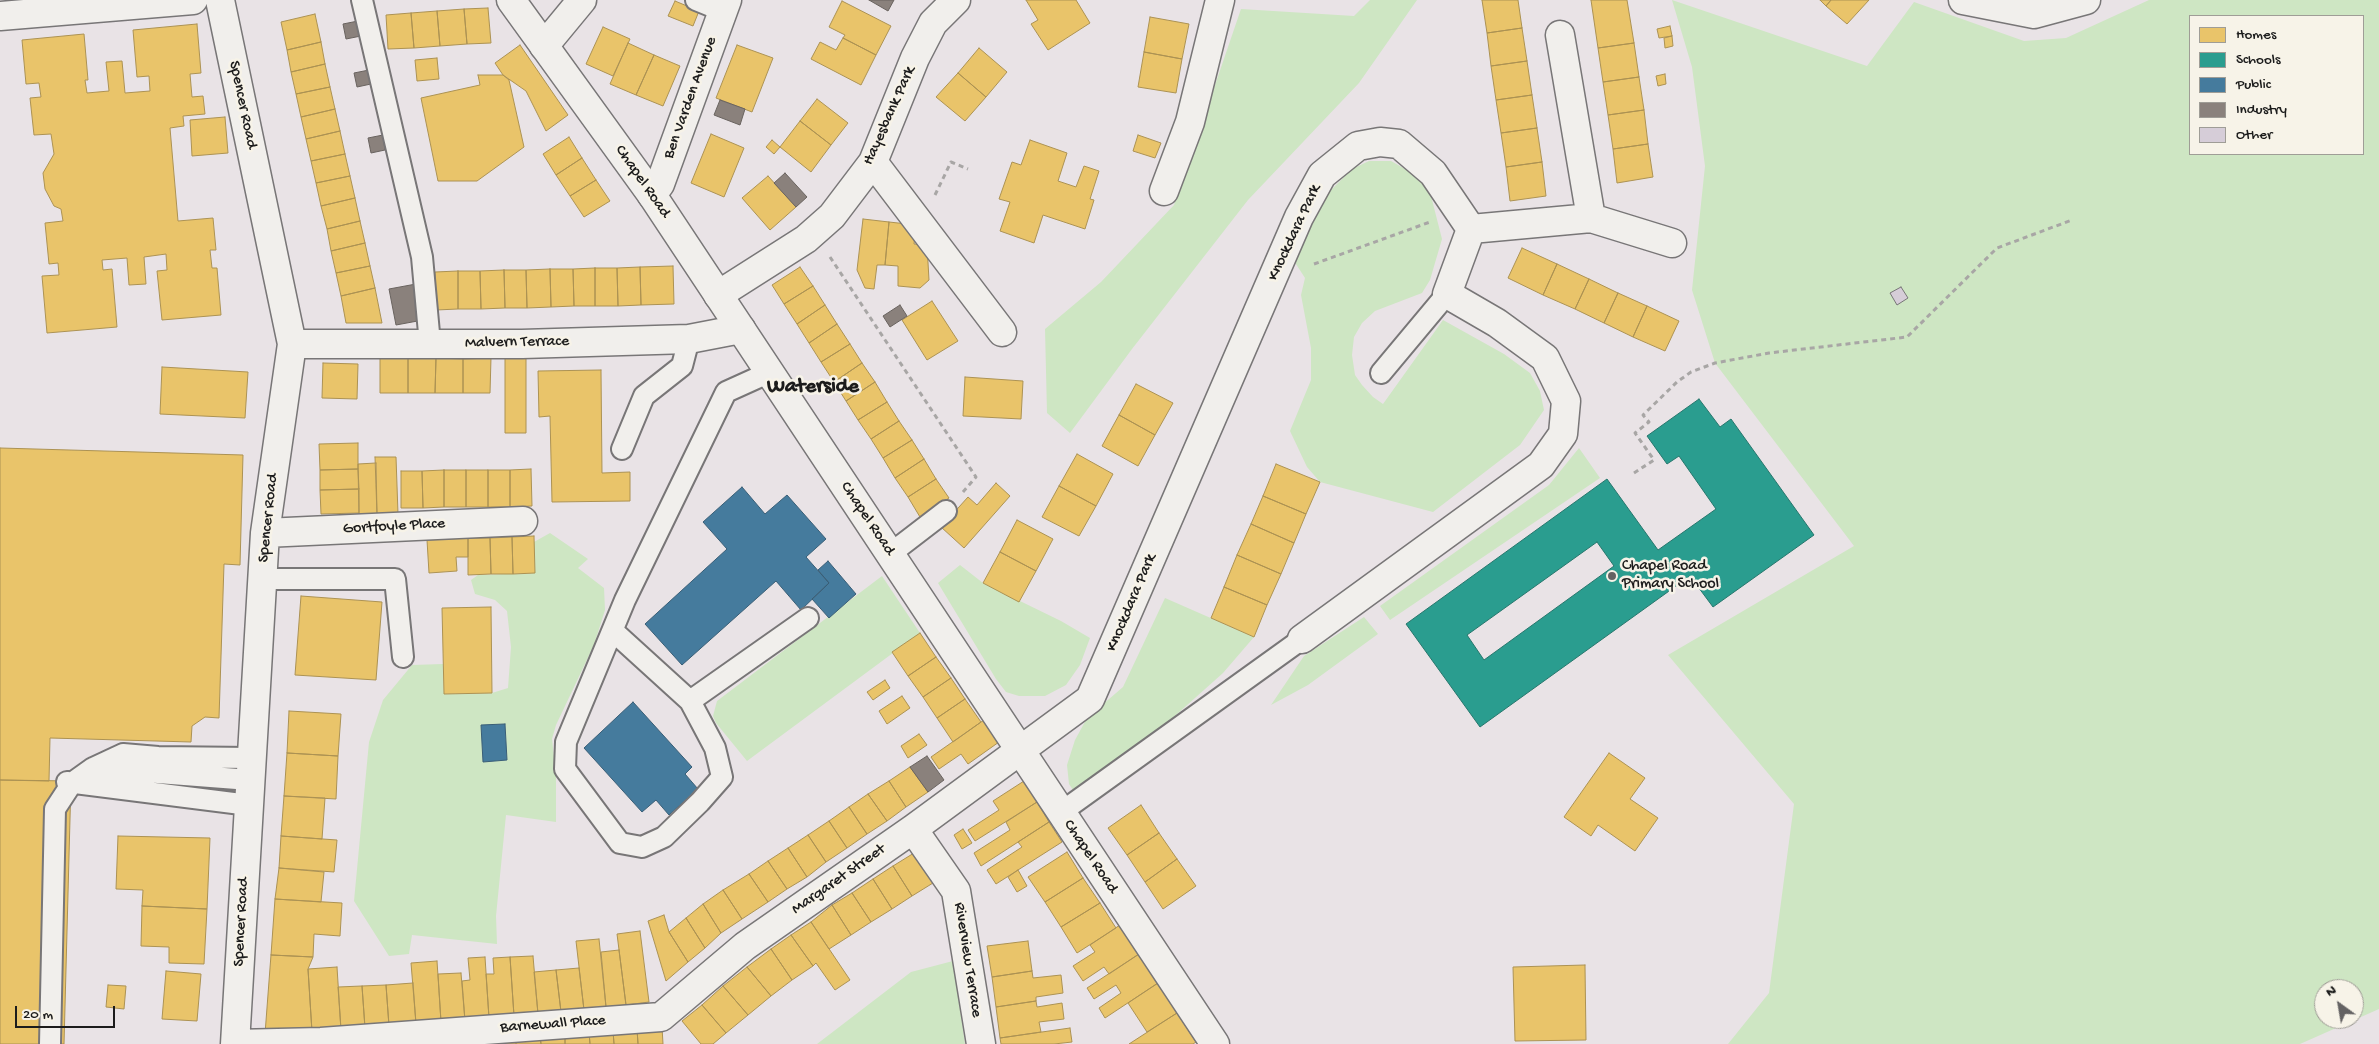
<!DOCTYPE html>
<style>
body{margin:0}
#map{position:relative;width:2379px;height:1044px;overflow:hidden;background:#e9e3e6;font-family:"Gochi Hand",sans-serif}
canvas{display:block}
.legend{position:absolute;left:2189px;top:15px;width:175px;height:140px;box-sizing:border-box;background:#f7f3e8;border:1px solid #9f9d96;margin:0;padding:6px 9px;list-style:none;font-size:15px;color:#1c1c1c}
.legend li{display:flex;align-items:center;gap:10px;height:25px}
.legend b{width:25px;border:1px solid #9f9d96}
.north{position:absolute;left:2314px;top:979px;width:50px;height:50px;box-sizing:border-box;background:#f7f3e8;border:1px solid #9f9d96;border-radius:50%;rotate:328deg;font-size:14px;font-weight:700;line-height:20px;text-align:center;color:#1c1c1c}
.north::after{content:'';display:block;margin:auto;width:18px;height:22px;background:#646263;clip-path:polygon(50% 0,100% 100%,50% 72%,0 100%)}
.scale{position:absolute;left:15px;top:1006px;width:100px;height:22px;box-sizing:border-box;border:2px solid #1c1c1c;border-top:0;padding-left:6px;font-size:15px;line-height:18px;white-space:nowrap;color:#1c1c1c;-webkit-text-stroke:4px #f7f3e8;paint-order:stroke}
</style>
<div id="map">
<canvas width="2379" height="1044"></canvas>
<ul class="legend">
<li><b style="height:14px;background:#e9c46a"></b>Homes</li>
<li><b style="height:14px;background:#2a9d8f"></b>Schools</li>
<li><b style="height:14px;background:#457b9d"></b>Public</li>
<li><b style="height:14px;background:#8a817c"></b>Industry</li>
<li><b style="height:14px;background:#d6cdd8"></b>Other</li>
</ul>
<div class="north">N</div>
<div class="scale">20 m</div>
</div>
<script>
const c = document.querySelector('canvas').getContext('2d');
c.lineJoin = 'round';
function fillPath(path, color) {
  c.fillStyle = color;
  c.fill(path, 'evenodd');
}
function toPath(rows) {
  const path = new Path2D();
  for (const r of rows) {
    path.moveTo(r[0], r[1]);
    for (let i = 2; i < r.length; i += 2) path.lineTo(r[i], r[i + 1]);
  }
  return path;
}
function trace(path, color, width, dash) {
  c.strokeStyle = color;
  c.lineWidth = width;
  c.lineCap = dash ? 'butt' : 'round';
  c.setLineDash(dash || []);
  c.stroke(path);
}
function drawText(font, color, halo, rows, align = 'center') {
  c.font = font + ' "Gochi Hand",sans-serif';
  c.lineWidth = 5;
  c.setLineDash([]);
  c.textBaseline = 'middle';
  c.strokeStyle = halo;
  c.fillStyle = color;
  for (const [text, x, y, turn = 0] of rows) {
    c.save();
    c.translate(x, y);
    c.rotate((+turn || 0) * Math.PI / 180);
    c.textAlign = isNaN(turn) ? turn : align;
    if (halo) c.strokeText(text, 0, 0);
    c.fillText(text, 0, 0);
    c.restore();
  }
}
fillPath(toPath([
 [1370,0,1417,0,1359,83,1248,200,1132,349,1070,433,1047,413,1045,329,1101,282,1174,205,1241,9,1354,16],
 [1672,0,1867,66,1914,2,2024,41,2066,38,2149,0,2379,0,2379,1009,2300,1044,1728,1044,1769,993,1794,804,1668,655,1854,546,1715,363,1692,290,1705,166,1692,67],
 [2190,16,2363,16,2363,154,2190,154],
 [2324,989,2354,989,2354,1019,2324,1019],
 [1369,161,1391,161,1414,174,1430,192,1442,239,1430,280,1422,293,1375,311,1362,323,1354,337,1352,355,1355,375,1362,385,1373,397,1383,404,1443,320,1504,354,1530,373,1540,391,1544,410,1520,445,1433,512,1320,482,1307,467,1290,431,1311,380,1311,348,1301,295,1305,278,1294,261,1320,201,1352,169],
 [1579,448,1600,478,1390,620,1380,606,1549,485],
 [550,533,588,559,578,568,604,588,605,610,594,645,556,725,552,739,556,774,556,822,506,815,496,916,497,944,412,935,409,954,389,956,354,901,369,742,383,700,412,665,443,664,444,694,492,693,508,688,511,647,507,611,495,600,475,594,471,580,478,575,534,573,534,542],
 [505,724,507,760,483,762,481,726],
 [960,565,983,583,1061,621,1090,638,1080,665,1066,685,1045,696,1019,696,1006,692,996,679,938,583],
 [882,576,920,633,747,761,716,723,713,716,717,701],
 [1165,598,1254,637,1223,673,1158,731,1073,790,1069,784,1067,765,1075,740,1087,718,1123,687],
 [1364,617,1378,634,1308,685,1271,705,1304,656],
 [953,961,965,1044,817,1044,911,972]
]), '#cee6c3');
const homes = toPath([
 [1026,0,1076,0,1090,23,1048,50,1031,24,1038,20,1026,0],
 [1482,0,1518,0,1522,28,1487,33,1482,0],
 [1591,0,1627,0,1634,43,1598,48,1591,0],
 [1820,0,1831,0,1826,6,1820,0],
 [1831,0,1869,0,1847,24,1826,6,1831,0],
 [675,1,699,11,693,26,668,16,675,1],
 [842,1,891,26,876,55,843,38,845,35,829,27,842,1],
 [488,8,491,43,467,44,464,9,488,8],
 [464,9,467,44,440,46,437,11,464,9],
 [437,11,440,46,414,48,411,13,437,11],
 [411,13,414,48,388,49,386,15,411,13],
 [315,14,321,42,287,50,281,22,315,14],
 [1150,17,1189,24,1182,59,1144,52,1150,17],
 [197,24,201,73,190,74,192,97,203,96,205,114,183,116,184,126,170,128,178,221,213,218,216,250,210,250,212,268,217,268,221,315,162,320,157,271,167,270,166,254,144,257,146,284,129,285,127,258,102,260,103,270,112,269,117,327,47,333,42,276,59,275,58,263,49,264,45,223,63,221,61,209,54,206,45,189,43,173,54,154,51,134,34,135,30,98,41,97,39,83,26,84,22,40,84,34,88,80,85,80,87,93,109,91,106,62,122,61,125,93,150,91,149,76,137,77,133,30,197,24],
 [1670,26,1672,36,1659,38,1657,29,1670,26],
 [603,27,630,39,613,76,586,64,603,27],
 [1522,28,1527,61,1491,66,1487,33,1522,28],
 [1672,36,1673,46,1665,48,1664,38,1672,36],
 [843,38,876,55,861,85,811,59,820,42,836,50,843,38],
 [321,42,325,64,291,72,287,50,321,42],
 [628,43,654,55,636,95,610,84,628,43],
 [1634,43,1639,77,1603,82,1598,48,1634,43],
 [520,45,568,115,546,131,526,91,503,75,495,63,520,45],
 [737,45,773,58,752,112,716,98,737,45],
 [979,48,1007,72,986,97,958,73,979,48],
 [1144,52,1182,59,1176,93,1138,87,1144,52],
 [654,55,680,66,663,106,636,95,654,55],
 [437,58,439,79,417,81,415,60,437,58],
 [1527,61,1532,95,1496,100,1491,66,1527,61],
 [325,64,330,87,296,94,291,72,325,64],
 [958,73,986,97,965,121,936,97,958,73],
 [1665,74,1666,84,1658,86,1656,76,1665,74],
 [478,75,503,75,509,80,524,147,477,181,438,181,421,98,480,85,478,75],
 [1639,77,1644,110,1608,115,1603,82,1639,77],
 [330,87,335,109,301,117,296,94,330,87],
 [1532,95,1537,128,1501,133,1496,100,1532,95],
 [817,99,848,123,831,145,800,121,817,99],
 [335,109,340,131,306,139,301,117,335,109],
 [1644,110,1648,144,1613,149,1608,115,1644,110],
 [225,117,228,153,192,156,190,120,225,117],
 [800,121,831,145,811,172,780,147,800,121],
 [1537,128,1542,162,1506,167,1501,133,1537,128],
 [340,131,345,154,311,161,306,139,340,131],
 [711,134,744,148,724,197,691,183,711,134],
 [1138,135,1161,143,1155,158,1133,151,1138,135],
 [569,137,582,158,556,175,543,154,569,137],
 [772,140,780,147,774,154,766,147,772,140],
 [1030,140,1067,153,1058,181,1076,187,1084,166,1099,171,1090,199,1094,200,1085,229,1043,215,1034,243,1000,231,1010,202,999,199,1012,162,1021,165,1030,140],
 [1648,144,1653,177,1617,183,1613,149,1648,144],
 [345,154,350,176,316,183,311,161,345,154],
 [582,158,596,180,570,196,556,175,582,158],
 [1542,162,1546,196,1510,201,1506,167,1542,162],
 [350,176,355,198,321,206,316,183,350,176],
 [768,176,796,207,770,230,742,198,768,176],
 [596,180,610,201,584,217,570,196,596,180],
 [355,198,360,221,327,229,321,206,355,198],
 [863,219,889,222,885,265,877,265,874,289,865,288,857,270,863,219],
 [360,221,365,243,331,251,327,229,360,221],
 [889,222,916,225,914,244,927,245,929,280,920,288,898,286,898,266,885,265,889,222],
 [365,243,370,266,336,273,331,251,365,243],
 [1522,248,1557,264,1543,295,1508,278,1522,248],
 [1557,264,1589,279,1575,309,1543,295,1557,264],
 [370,266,375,288,341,296,336,273,370,266],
 [673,266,674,304,641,305,640,267,673,266],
 [640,267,641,305,618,306,617,268,640,267],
 [800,267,813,286,784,304,772,285,800,267],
 [595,268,595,306,574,306,573,269,595,268],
 [595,268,617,268,618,306,595,306,595,268],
 [550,269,551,307,527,308,526,270,550,269],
 [550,269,573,269,574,306,551,307,550,269],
 [504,270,505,308,481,309,480,271,504,270],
 [504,270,526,270,527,308,505,308,504,270],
 [458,271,458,309,436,310,435,272,458,271],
 [458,271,480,271,481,309,458,309,458,271],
 [1589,279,1618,293,1604,323,1575,309,1589,279],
 [813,286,825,305,797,324,784,304,813,286],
 [375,288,382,323,346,323,341,296,375,288],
 [1618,293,1647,306,1633,337,1604,323,1618,293],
 [932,301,958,341,927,360,902,320,932,301],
 [825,305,837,324,809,343,797,324,825,305],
 [1647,306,1679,321,1665,351,1633,337,1647,306],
 [837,324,850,344,821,362,809,343,837,324],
 [850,344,862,363,834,382,821,362,850,344],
 [505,357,526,357,526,433,505,433,505,357],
 [380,358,408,358,408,393,380,393,380,358],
 [408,358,436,358,435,393,408,393,408,358],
 [436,358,463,359,463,393,435,393,436,358],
 [491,358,490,393,463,393,463,359,491,358],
 [323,363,358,364,357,399,322,398,323,363],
 [862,363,875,382,846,401,834,382,862,363],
 [162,367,248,372,245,418,160,414,162,367],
 [601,370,602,473,630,472,630,501,552,502,550,416,539,417,538,371,601,370],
 [965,377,1023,381,1021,419,963,416,965,377],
 [875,382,887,402,858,420,846,401,875,382],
 [1136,384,1173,403,1155,435,1119,415,1136,384],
 [887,402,899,421,871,439,858,420,887,402],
 [1119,415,1155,435,1138,466,1102,446,1119,415],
 [899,421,912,440,883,458,871,439,899,421],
 [912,440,924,459,895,478,883,458,912,440],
 [358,443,358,469,320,470,319,444,358,443],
 [0,448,243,455,240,565,224,564,219,718,205,717,192,726,191,742,50,738,49,781,0,780,0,448],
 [1077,454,1113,474,1096,506,1059,486,1077,454],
 [375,457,396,457,398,514,377,515,375,457],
 [924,459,936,479,908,497,895,478,924,459],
 [376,463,377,515,359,516,358,464,376,463],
 [1276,464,1320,482,1306,514,1263,496,1276,464],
 [358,469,359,489,320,490,320,470,358,469],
 [531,469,532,506,510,507,510,470,531,469],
 [444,470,466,470,466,507,444,507,444,470],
 [444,470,444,507,423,508,422,471,444,470],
 [466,470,488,470,488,507,466,507,466,470],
 [488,470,510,470,510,507,488,507,488,470],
 [401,471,422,471,423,508,401,508,401,471],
 [936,479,949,498,920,517,908,497,936,479],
 [996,483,1010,496,964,548,941,527,968,497,977,505,996,483],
 [1059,486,1096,506,1079,536,1042,517,1059,486],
 [359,489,359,513,321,514,320,490,359,489],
 [1263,496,1306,514,1294,543,1251,524,1263,496],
 [1017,520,1053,539,1036,571,1000,552,1017,520],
 [1251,524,1294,543,1281,574,1237,555,1251,524],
 [534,536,535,573,513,574,512,537,534,536],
 [512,537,513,574,491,574,490,538,512,537],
 [468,538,490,538,491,574,468,575,468,538],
 [468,538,468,557,456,557,457,571,429,573,427,540,468,538],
 [1000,552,1036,571,1019,602,983,583,1000,552],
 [1237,555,1281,574,1267,605,1224,587,1237,555],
 [1224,587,1267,605,1254,637,1211,618,1224,587],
 [301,596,382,602,376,680,295,675,301,596],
 [491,607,492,693,444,694,442,608,491,607],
 [920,633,936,657,908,676,892,652,920,633],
 [936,657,951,678,923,697,908,676,936,657],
 [951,678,965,699,937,718,923,697,951,678],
 [885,680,890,688,873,700,867,692,885,680],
 [902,696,910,708,887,724,879,711,902,696],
 [965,699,981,722,953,742,937,718,965,699],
 [289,711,341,714,338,756,287,753,289,711],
 [984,720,999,742,968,764,961,754,939,769,931,757,984,720],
 [919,734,927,745,908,758,901,746,919,734],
 [287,753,338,756,336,799,284,796,287,753],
 [1609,753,1645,778,1630,799,1658,818,1635,851,1598,825,1591,836,1564,817,1609,753],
 [910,767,928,792,906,807,889,781,910,767],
 [0,780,71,781,64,1044,0,1044,0,780],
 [889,781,906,807,887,821,868,794,889,781],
 [1024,781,1037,802,975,841,968,830,999,810,993,801,1024,781],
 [868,794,887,821,867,834,849,807,868,794],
 [284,796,325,798,322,839,281,836,284,796],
 [1037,802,1049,822,981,866,974,853,1010,830,1006,822,1037,802],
 [1141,805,1159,833,1127,855,1108,828,1141,805],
 [849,807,867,834,847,848,829,821,849,807],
 [829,821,847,848,826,862,808,835,829,821],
 [1049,822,1062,842,996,884,987,870,1022,847,1018,842,1049,822],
 [963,829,972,843,962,849,954,835,963,829],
 [1159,833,1177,859,1145,882,1127,855,1159,833],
 [808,835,826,862,807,877,788,848,808,835],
 [118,836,210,838,207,909,142,906,143,890,116,889,118,836],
 [281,836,337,840,334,872,279,868,281,836],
 [788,848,807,877,787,889,768,861,788,848],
 [1067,852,1083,878,1045,902,1028,877,1067,852],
 [914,853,933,883,912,896,893,866,914,853],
 [1177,859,1196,886,1163,909,1145,882,1177,859],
 [768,861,787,889,768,902,749,874,768,861],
 [893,866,912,896,892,909,873,879,893,866],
 [279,868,324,872,321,902,275,899,279,868],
 [1018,870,1027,886,1017,892,1008,877,1018,870],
 [749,874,768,902,742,919,723,890,749,874],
 [1083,878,1100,903,1061,927,1045,902,1083,878],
 [873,879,892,909,871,922,852,893,873,879],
 [723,890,742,919,721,933,703,904,723,890],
 [852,893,871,922,851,935,832,905,852,893],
 [275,899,342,903,340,936,314,934,313,957,271,955,275,899],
 [1100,903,1116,928,1077,953,1061,927,1100,903],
 [703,904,721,933,705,948,686,918,703,904],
 [832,905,851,935,829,949,811,922,832,905],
 [142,906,207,909,204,964,169,963,169,947,141,946,142,906],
 [664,915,669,932,688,962,666,981,648,921,664,915],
 [686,918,705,948,688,962,669,932,686,918],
 [811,922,850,980,835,990,816,963,813,966,791,935,811,922],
 [1120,925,1139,954,1109,974,1104,967,1083,981,1073,966,1095,952,1090,945,1120,925],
 [640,931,649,1002,626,1005,617,934,640,931],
 [791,935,813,966,792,980,771,949,791,935],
 [599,939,606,1007,584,1010,576,941,599,939],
 [1028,941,1032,971,992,977,987,946,1028,941],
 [771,949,792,980,771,996,747,967,771,949],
 [619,950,626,1005,606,1007,601,952,619,950],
 [1139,954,1158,983,1105,1018,1099,1008,1121,993,1116,985,1094,999,1087,988,1139,954],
 [271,955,313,957,308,969,312,1032,265,1034,271,955],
 [533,956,538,1014,514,1016,510,957,533,956],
 [485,957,489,1018,465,1021,462,981,470,980,468,958,485,957],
 [510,957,514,1016,489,1018,486,974,494,974,493,958,510,957],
 [437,961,441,1022,416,1024,411,963,437,961],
 [1585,965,1586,1040,1515,1041,1513,967,1585,965],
 [337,967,341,1030,312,1032,308,969,337,967],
 [747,967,771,996,748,1015,723,986,747,967],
 [579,968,584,1010,561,1012,556,970,579,968],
 [556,970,561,1012,538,1014,534,972,556,970],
 [166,971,201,974,197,1021,162,1019,166,971],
 [1032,971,1033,978,1061,975,1063,993,1036,997,1036,1001,996,1007,992,977,1032,971],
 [461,973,465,1021,441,1022,438,974,461,973],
 [413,983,416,1024,389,1026,386,985,413,983],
 [1158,983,1177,1013,1147,1032,1128,1003,1158,983],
 [108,985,126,986,124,1009,106,1007,108,985],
 [386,985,389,1026,365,1028,362,986,386,985],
 [362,986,365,1028,341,1030,338,987,362,986],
 [723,986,748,1015,726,1033,702,1005,723,986],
 [1036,1001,1037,1007,1062,1003,1064,1019,1039,1022,1041,1032,1000,1038,996,1007,1036,1001],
 [702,1005,726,1033,713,1044,701,1044,682,1021,702,1005],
 [1177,1013,1196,1042,1193,1044,1129,1044,1177,1013],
 [662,1027,663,1044,638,1044,637,1029,662,1027],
 [1070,1028,1072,1042,1054,1044,1001,1044,1000,1038,1070,1028],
 [637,1029,638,1044,614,1044,613,1031,637,1029],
 [613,1031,614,1044,590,1044,589,1032,613,1031],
 [589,1032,590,1044,565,1044,565,1034,589,1032],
 [565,1034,565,1044,541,1044,540,1036,565,1034],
 [540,1036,541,1044,516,1044,516,1038,540,1036],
 [516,1038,516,1044,492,1044,491,1041,516,1038]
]);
fillPath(homes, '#e9c46a');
trace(homes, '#ac9253', 1);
const schools = toPath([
 [1699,399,1720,427,1731,419,1814,535,1713,607,1690,576,1480,727,1406,624,1607,479,1658,550,1716,509,1679,456,1667,464,1647,436,1699,399],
 [1597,542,1614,566,1484,660,1467,635,1597,542]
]);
fillPath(schools, '#2a9d8f');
trace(schools, '#26766c', 1);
const public = toPath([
 [742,487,765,514,787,495,826,539,806,557,829,583,801,610,776,581,682,665,645,624,727,549,703,522,742,487],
 [828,561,856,594,829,618,812,599,829,583,818,570,828,561],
 [633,702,692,767,685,774,698,789,669,815,656,800,642,812,584,748,633,702],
 [505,724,507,760,483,762,481,725,505,724]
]);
fillPath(public, '#457b9d');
trace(public, '#395e76', 1);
const industry = toPath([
 [869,0,894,0,888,11,869,0],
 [358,21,361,36,346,39,343,24,358,21],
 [369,70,371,84,357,87,354,73,369,70],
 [720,100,745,109,740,125,714,115,720,100],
 [383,135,385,150,371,153,368,138,383,135],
 [785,173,807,197,796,207,774,183,785,173],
 [416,284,423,320,396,325,389,289,416,284],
 [900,305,907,316,890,327,883,316,900,305],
 [927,756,944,780,928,792,910,767,927,756]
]);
fillPath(industry, '#8a817c');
trace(industry, '#69635f', 1);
const building = toPath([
 [1901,287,1908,298,1897,305,1890,293,1901,287]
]);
fillPath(building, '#d6cdd8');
trace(building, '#787677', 1);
const service = toPath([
 [362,0,422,257,430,344],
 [696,0,723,11],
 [1381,373,1447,294],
 [622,449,644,396,682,366,689,339],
 [890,554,946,511],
 [263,579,395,579,403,657],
 [613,631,690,701,715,748,722,777,700,802,664,837,642,847,620,843,565,769,566,742,625,600,726,392,768,373],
 [690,701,808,618],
 [93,768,250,780],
 [67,782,249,805],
 [1060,813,1302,639],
 [50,1044,55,809,72,783,93,768,123,754,158,757,251,758]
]);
const minor = toPath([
 [220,0,292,344,265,533,235,1044],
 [1963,0,2034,14,2086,0],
 [0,16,193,0],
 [1560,35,1591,218],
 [544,46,582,0],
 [873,162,1002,332],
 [1164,191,1190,122,1220,0],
 [652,195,660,184,727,0],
 [1471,229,1591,218,1672,243],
 [718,295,806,239,832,216,873,162,915,58,933,23,956,0],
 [292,344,522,344,689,339,741,329],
 [265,533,523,521],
 [913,829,956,891,981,1044],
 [235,1044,321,1042,661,1017,745,946,913,829,1090,699,1299,217,1322,175,1358,146,1380,142,1399,144,1433,173,1471,229,1447,294,1497,323,1545,358,1566,401,1563,434,1541,465,1302,639]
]);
const secondary = toPath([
 [511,0,652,195,1215,1044]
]);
trace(service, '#787677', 24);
trace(minor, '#787677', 31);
trace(secondary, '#787677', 31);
trace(toPath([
 [935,195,951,162,968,169],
 [830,257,976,477,963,492],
 [1314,264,1430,222],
 [1634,473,1654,460,1635,433,1649,422,1643,415,1677,382,1691,372,1715,363,1769,353,1907,337,1997,248,2072,220]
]), '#a8a6a5', 3, [5, 4]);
trace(service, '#f1efec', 20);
trace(minor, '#f1efec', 28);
trace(secondary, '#f1efec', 28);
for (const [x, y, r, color] of [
 [1612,576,5,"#646263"]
]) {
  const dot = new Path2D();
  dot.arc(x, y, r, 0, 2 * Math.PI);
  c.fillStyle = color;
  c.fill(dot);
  trace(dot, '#f7f3e8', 2);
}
drawText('16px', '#1c1c1c', '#f7f3e8', [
 ["Ben Varden Avenue",691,98,-70],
 ["Spencer Road",242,105,78],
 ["Hayesbank Park",890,116,-66],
 ["Chapel Road",642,182,55],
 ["Knockdara Park",1295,233,-65],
 ["Malvern Terrace",517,343,-1],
 ["Spencer Road",269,518,-84],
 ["Chapel Road",867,519,56],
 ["Gortfoyle Place",394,527,-3],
 ["Knockdara Park",1132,603,-67],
 ["Chapel Road",1090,857,56],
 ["Margaret Street",839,880,-35],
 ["Spencer Road",242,922,-87],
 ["Riverview Terrace",967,960,81],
 ["Barnewall Place",553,1025,-4]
]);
drawText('16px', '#1c1c1c', '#f7f3e8', [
 ["Chapel Road",1622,567],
 ["Primary School",1622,585]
], 'left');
drawText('bold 21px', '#1c1c1c', '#f7f3e8', [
 ["Waterside",813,388]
]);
</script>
